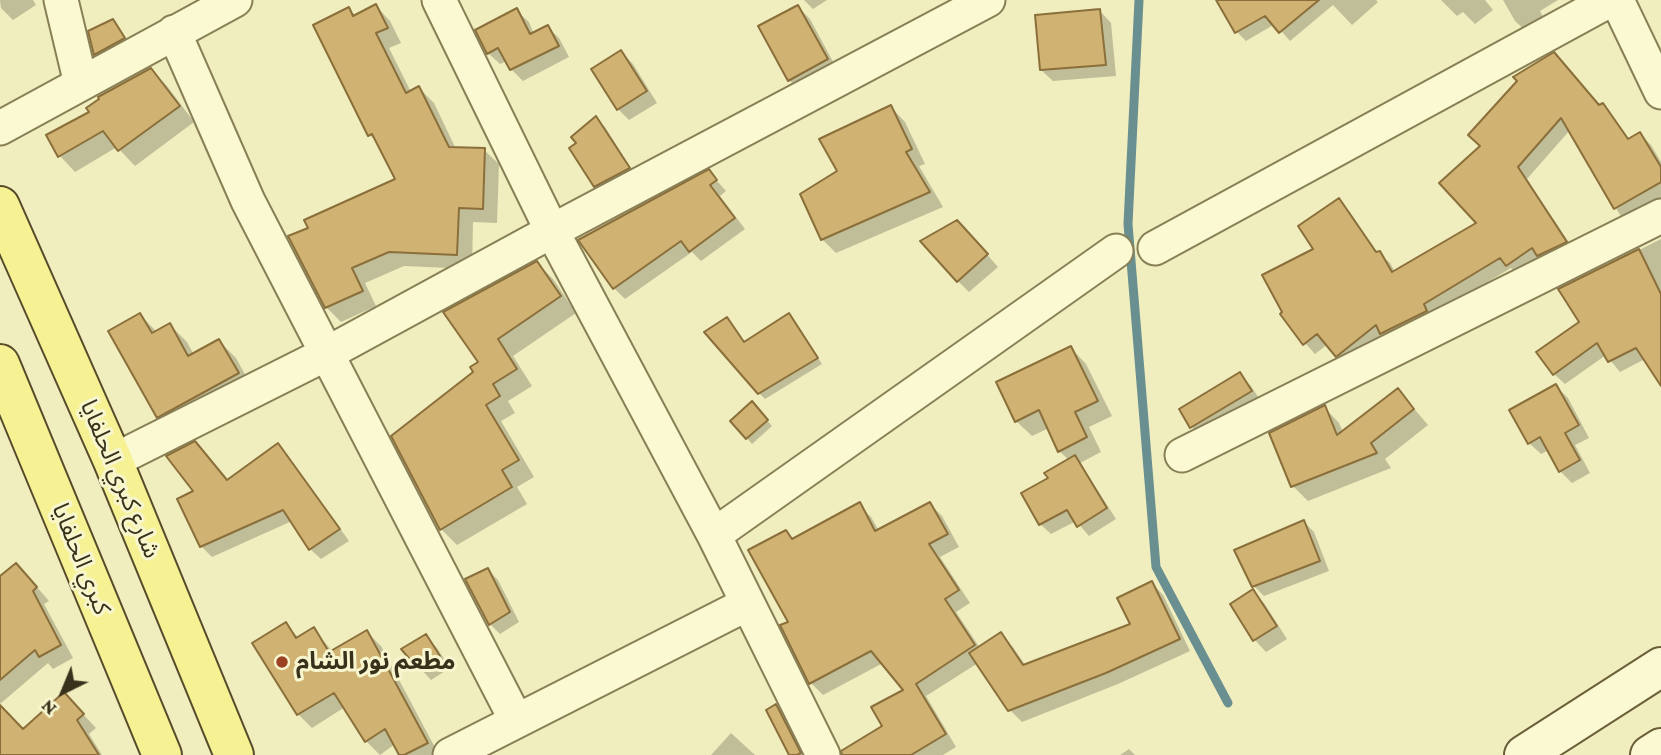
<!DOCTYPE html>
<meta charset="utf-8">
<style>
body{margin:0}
#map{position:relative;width:1661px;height:755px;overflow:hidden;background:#f0eebe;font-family:"Crimson Pro",serif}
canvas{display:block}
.north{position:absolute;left:28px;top:657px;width:70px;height:70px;-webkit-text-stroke:5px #f7f6ce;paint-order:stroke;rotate:223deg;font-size:19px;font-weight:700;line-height:28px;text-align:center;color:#38311b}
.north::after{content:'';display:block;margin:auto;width:24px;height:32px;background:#38311b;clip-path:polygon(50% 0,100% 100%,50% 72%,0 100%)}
</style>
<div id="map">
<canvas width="1661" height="755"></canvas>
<div class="north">N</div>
</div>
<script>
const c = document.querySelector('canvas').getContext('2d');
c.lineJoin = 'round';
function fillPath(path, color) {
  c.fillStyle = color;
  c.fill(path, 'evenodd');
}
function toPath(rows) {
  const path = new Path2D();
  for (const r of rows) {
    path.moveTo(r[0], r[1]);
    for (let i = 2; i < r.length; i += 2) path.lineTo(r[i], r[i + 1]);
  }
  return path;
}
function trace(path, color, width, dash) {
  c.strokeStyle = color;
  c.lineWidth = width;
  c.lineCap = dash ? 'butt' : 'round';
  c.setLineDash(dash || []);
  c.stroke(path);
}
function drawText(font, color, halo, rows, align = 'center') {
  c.font = font + ' "Crimson Pro","Noto Sans Arabic",serif';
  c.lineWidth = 6;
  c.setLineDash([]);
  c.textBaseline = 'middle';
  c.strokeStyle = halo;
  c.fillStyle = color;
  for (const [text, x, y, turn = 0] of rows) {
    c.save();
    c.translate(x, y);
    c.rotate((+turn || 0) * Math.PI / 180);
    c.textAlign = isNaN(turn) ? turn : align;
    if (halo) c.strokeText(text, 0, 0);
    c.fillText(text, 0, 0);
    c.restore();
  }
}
fillPath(toPath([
 [0,0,33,0,36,5,13,20,1,8],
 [804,0,827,0,813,9],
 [1230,0,1376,0,1378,2,1352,25,1333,5,1290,41,1275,24,1246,41,1237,32],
 [1441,0,1485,0,1493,10,1475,24,1463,12,1457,16],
 [1503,0,1558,0,1540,11,1546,22,1527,32,1515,21],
 [376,6,390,21,401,43,389,48,411,92,419,88,434,103,456,149,484,150,499,164,497,223,473,222,472,269,404,266,365,283,376,306,341,322,326,307,310,229,397,180,380,145,370,135,348,9,356,16],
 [798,7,810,19,838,71,801,91,789,80],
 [517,11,529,22,534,34,548,27,559,38,569,57,523,81,511,69,507,61,500,64,488,53],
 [1100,11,1111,23,1116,76,1053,81,1041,70],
 [112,21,129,44,101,59,95,54],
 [621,52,633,64,657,103,629,120,618,109],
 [151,70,167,86,194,122,135,166,117,147,75,172,60,156,91,112],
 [1603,105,1613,116,1630,140,1640,134,1651,145,1661,162,1661,210,1630,225,1620,215,1570,130,1527,179,1576,253,1518,275,1511,268,1348,366,1328,344,1315,354,1305,343,1316,249,1339,200,1349,211,1378,253,1390,263,1395,272,1478,223,1482,147,1470,135],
 [891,107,905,122,925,164,919,166,943,207,836,253,822,239,839,172],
 [595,118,605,127,637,178,604,195,595,186,579,144],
 [709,172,726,191,720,196,745,229,701,261,692,252,625,299,614,288],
 [969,234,998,267,969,292,958,281],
 [1661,239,1661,383,1645,359,1620,372,1606,355,1565,384,1554,374,1581,323,1560,290],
 [537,263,553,279,576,313,513,356,532,386,508,401,515,413,501,421,534,477,517,487,527,504,457,545,441,529,475,372],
 [140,315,157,332,170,325,187,342,194,355,219,341,236,358,254,391,175,433,158,416],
 [789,315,822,364,765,399,759,393,727,319,745,343],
 [1071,348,1086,364,1112,416,1089,427,1101,452,1080,463,1116,519,1089,536,1076,521,1051,534,1040,524,1050,479,1069,460,1059,451,1049,428,1032,436,1016,421],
 [1239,374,1251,386,1262,403,1203,439,1192,427,1181,410],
 [1556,386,1568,398,1589,438,1575,445,1590,473,1572,483,1560,471,1549,450,1541,454,1529,443],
 [1398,390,1428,425,1385,459,1391,468,1308,501,1293,486,1324,407,1339,423,1343,432],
 [757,409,772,426,752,444,732,421],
 [277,445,288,456,349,541,321,559,310,549,292,521,212,557,201,546,228,482],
 [930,504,942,516,959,547,940,557,970,603,956,612,980,648,1001,635,1012,646,1026,666,1132,625,1152,583,1163,595,1190,651,1118,684,1022,722,1010,710,978,663,926,696,956,747,943,755,851,755,884,727,905,691,883,663,823,695,811,683,790,622,786,532,794,540,859,505,871,517,879,531],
 [1304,522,1314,532,1329,571,1264,596,1254,586],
 [488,570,498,580,519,622,500,634,490,624],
 [0,578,29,578,49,601,44,604,73,658,53,669,48,663,0,704],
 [1253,592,1264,603,1287,639,1266,652,1255,640,1232,605],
 [286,625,299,638,313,629,333,652,367,632,381,646,439,755,401,755,395,744,380,755,366,741,345,707,312,728,298,714],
 [426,636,437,648,450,668,431,680,420,668],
 [64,694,96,728,89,734,102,755,0,755,0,707,23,731],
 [776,707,788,718,806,755,790,755],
 [731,733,755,755,711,755],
 [1129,749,1135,755,1120,755]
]), '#0003');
trace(toPath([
 [1139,0,1128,224,1156,567,1228,703]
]), '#698f90', 9);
const building = toPath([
 [1216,0,1319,0,1279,33,1265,16,1235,33,1216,0],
 [376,4,388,28,376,33,406,93,419,86,449,147,485,148,483,209,459,208,457,255,389,252,352,268,363,291,325,308,288,236,308,228,304,220,395,179,372,134,368,136,313,25,349,7,353,16,376,4],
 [798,5,828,59,788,81,758,26,798,5],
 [517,8,530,34,548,25,559,46,510,70,498,48,487,54,475,30,517,8],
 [1100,9,1106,65,1040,70,1035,15,1100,9],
 [113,19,125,38,94,55,88,31,113,19],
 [621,50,647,91,617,110,591,69,621,50],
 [1554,52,1599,105,1603,103,1628,139,1640,132,1661,167,1661,182,1614,209,1561,118,1518,167,1567,242,1537,256,1532,248,1506,266,1500,258,1424,304,1427,311,1380,334,1376,325,1336,357,1317,334,1303,345,1280,314,1282,312,1262,275,1313,249,1298,226,1339,198,1376,252,1380,251,1392,272,1476,223,1439,183,1480,146,1468,135,1517,81,1513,77,1554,52],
 [151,68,180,106,118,151,103,131,58,157,46,135,89,112,86,108,99,99,98,97,151,68],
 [891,105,912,149,906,152,930,192,821,240,800,194,837,171,819,139,891,105],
 [596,116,630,168,594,187,569,148,576,143,571,137,596,116],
 [709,169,717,180,710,185,735,218,689,252,681,241,613,289,578,240,709,169],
 [957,220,988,254,957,282,920,241,957,220],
 [1639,249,1661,294,1661,386,1636,348,1608,362,1597,343,1553,375,1536,352,1579,322,1558,289,1639,249],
 [537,261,561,296,498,339,517,369,493,384,500,396,486,405,519,460,502,470,512,487,440,530,391,436,473,372,470,367,478,362,443,312,537,261],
 [140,313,152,333,170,323,188,356,219,339,239,373,157,418,108,331,140,313],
 [789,313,818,358,758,394,704,332,727,317,744,342,789,313],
 [1071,346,1098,401,1075,412,1087,437,1058,452,1039,410,1015,422,996,382,1071,346],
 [1240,372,1252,391,1190,428,1179,409,1240,372],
 [1556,384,1579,425,1565,433,1580,460,1559,472,1540,437,1528,444,1509,410,1556,384],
 [1398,388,1414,409,1371,443,1377,453,1291,487,1269,433,1325,405,1337,435,1398,388],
 [752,401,768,420,746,439,730,421,752,401],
 [195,441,227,480,278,443,340,529,309,550,283,510,200,547,177,499,193,491,166,456,195,441],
 [1075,455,1107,508,1077,527,1067,510,1039,525,1021,493,1048,478,1044,473,1075,455],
 [860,502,875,531,930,502,948,534,929,544,959,590,945,599,975,645,916,684,946,734,911,755,842,755,841,751,882,726,871,707,903,690,871,651,809,684,780,625,788,622,748,550,786,530,792,539,860,502],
 [1304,520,1320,561,1252,587,1234,550,1304,520],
 [16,563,37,587,33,591,61,645,39,657,35,650,0,680,0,576,16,563],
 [488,568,510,612,489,625,465,579,488,568],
 [1152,581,1180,639,1106,673,1008,711,969,653,1001,632,1023,665,1130,624,1117,598,1152,581],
 [1253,589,1277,626,1253,641,1230,604,1253,589],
 [286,622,296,638,314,627,329,652,367,630,428,743,404,755,399,755,385,729,365,742,334,693,297,715,252,643,286,622],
 [426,634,440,656,419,670,401,649,426,634],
 [64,692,84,714,77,720,99,755,0,755,0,705,23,729,64,692],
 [776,704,801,753,797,755,789,755,766,710,776,704]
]);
fillPath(building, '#d0b272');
trace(building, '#8a6f3b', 2);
const street = toPath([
 [61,0,81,84],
 [439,0,552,231,714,535,823,755],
 [1617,0,1661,92],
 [174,32,248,201,516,720],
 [0,128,235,0],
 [1155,248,1610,0],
 [1182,455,1661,216],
 [113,461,328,353,552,231,988,0],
 [714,535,1116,251],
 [450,755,747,604]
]);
const secondary = toPath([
 [1524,755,1661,667],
 [1650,755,1661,748]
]);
const primary = toPath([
 [0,206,113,461,234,755],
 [0,364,162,755]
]);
trace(street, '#897f56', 37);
trace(secondary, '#6b5f39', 42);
trace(primary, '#574b2b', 42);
trace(street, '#faf9d2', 33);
trace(secondary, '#faf9d2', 38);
trace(primary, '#f6f193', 38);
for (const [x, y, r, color] of [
 [282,662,7,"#9b4223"]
]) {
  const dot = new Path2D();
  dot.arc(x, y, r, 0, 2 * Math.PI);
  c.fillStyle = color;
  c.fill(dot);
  trace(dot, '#f7f6ce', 2.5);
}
drawText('24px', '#38311b', '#f7f6ce', [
 ["شارع كبري الحلفايا",120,479,67],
 ["كبري الحلفايا",81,559,68]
]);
drawText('bold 24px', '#38311b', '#f7f6ce', [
 ["مطعم نور الشام",296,662]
], 'left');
</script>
